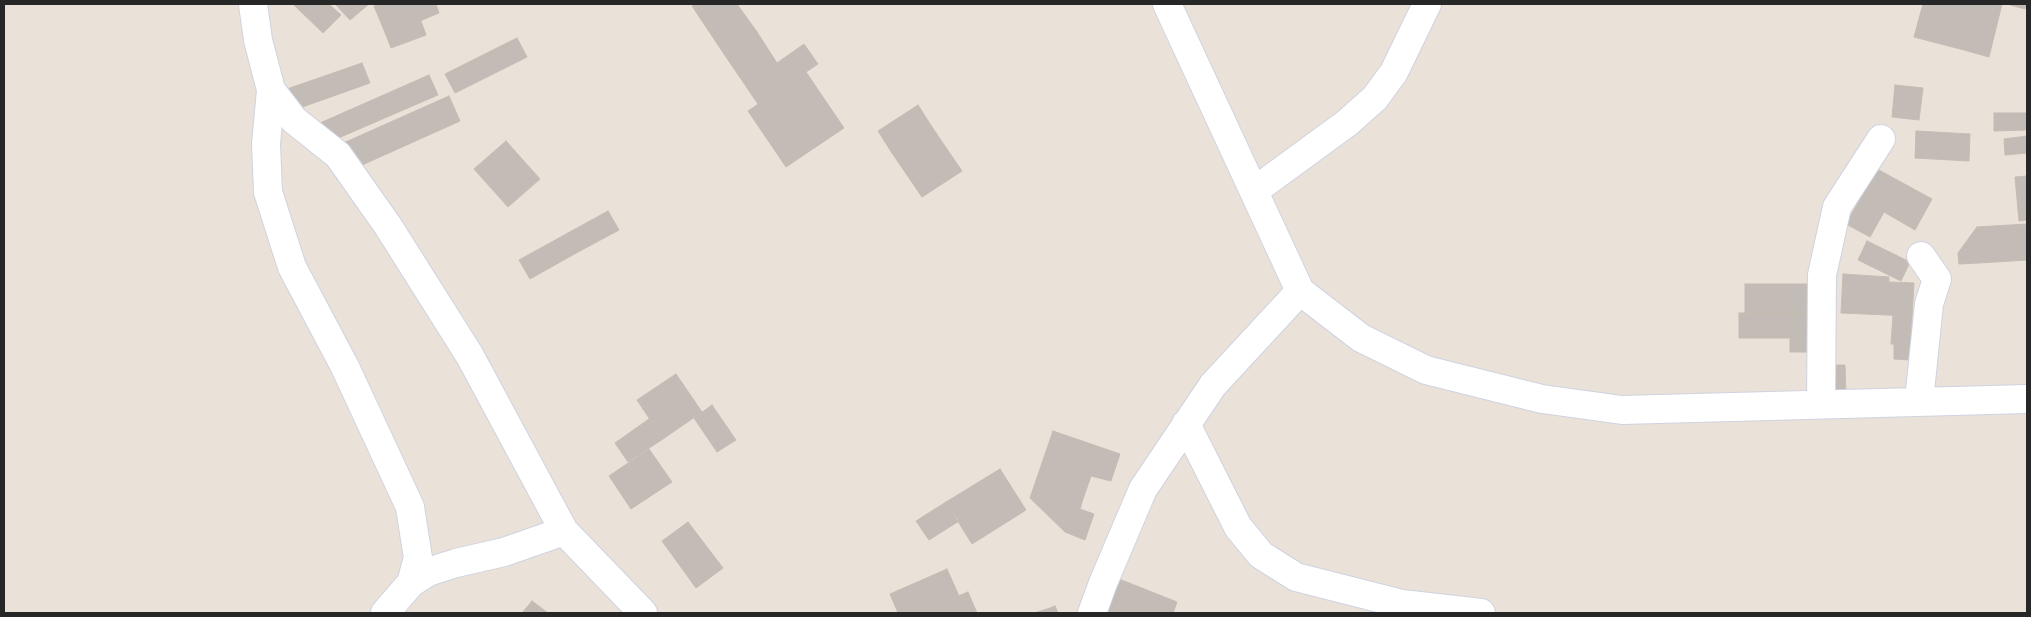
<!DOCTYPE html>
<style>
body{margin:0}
#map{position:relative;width:2031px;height:617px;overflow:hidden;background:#eae1d9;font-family:"Varela Round",sans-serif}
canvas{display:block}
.frame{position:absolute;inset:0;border:5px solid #272727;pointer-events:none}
</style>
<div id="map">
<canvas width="2031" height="617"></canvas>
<div class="frame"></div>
</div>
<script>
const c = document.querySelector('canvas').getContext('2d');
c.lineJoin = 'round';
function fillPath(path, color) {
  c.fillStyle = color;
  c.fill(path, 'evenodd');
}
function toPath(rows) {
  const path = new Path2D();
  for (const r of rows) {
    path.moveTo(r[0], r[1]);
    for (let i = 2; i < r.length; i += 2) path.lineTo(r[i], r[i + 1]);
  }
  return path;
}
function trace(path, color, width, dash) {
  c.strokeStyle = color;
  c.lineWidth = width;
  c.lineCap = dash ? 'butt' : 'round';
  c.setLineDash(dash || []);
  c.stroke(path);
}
const building = toPath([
 [293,4,329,4,341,15,323,33,293,4],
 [335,4,369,4,350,20,335,4],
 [380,4,436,4,439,13,386,35,374,6,380,4],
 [695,4,737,4,757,32,724,54,692,6,695,4],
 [1923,4,1976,4,1964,50,1914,37,1923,4],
 [1976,4,2002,4,1989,57,1964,50,1976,4],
 [2007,4,2022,4,2021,8,2007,4],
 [2022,4,2027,4,2027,9,2021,8,2022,4],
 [421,21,426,35,391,48,386,35,421,21],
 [757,32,777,63,804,44,818,64,758,104,724,54,757,32],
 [517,38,527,57,455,93,445,74,517,38],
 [362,63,370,83,294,110,287,89,362,63],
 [806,72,844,128,786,167,748,111,806,72],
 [429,75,438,95,329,142,320,123,429,75],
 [1895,85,1923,88,1919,120,1892,117,1895,85],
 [449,96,460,121,351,170,339,145,449,96],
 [918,105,932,127,892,153,878,131,918,105],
 [1994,113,2027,113,2027,130,1994,131,1994,113],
 [932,127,962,171,922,197,892,153,932,127],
 [1916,131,1970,134,1969,161,1915,158,1916,131],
 [2027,136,2027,153,2005,155,2004,139,2027,136],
 [506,141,540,179,508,207,474,169,506,141],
 [1877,169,1932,199,1915,230,1884,212,1870,237,1846,224,1877,169],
 [2027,176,2027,220,2019,221,2015,177,2027,176],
 [608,211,619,230,578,252,568,233,608,211],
 [2027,224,2027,260,1979,263,1977,227,2027,224],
 [1977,227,1979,263,1959,264,1958,253,1977,227],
 [568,233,578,252,530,279,519,260,568,233],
 [1867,241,1910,262,1901,281,1858,260,1867,241],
 [1843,274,1889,277,1887,315,1841,313,1843,274],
 [1889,282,1914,283,1912,316,1887,315,1889,282],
 [1745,284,1815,284,1815,313,1745,313,1745,284],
 [1739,313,1815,313,1815,352,1790,352,1790,338,1739,338,1739,313],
 [1893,315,1912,316,1911,345,1891,344,1893,315],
 [1894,344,1911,345,1910,360,1894,359,1894,344],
 [1826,365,1845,365,1846,400,1827,401,1826,365],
 [676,374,702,412,663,439,637,400,676,374],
 [712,405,736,440,717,452,694,418,712,405],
 [649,419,663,439,628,462,615,443,649,419],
 [1053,431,1120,454,1111,481,1091,476,1083,499,1078,497,1072,513,1030,498,1053,431],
 [649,449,672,482,631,509,609,476,649,449],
 [1000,469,1026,510,972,544,946,502,1000,469],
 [1078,497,1083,499,1080,509,1094,514,1085,540,1065,532,1030,498,1072,513,1078,497],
 [946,502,959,521,929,540,916,521,946,502],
 [688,522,723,568,696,588,662,541,688,522],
 [947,569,959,596,941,603,946,613,898,613,890,594,947,569],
 [1114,577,1177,602,1173,613,1100,613,1114,577],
 [968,592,977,613,946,613,941,603,968,592],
 [532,601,548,613,522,613,532,601],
 [1055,606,1058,613,1034,613,1050,608,1055,606]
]);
fillPath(building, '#c2bbb6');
trace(building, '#c4bdb3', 1);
const minor = toPath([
 [253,4,258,40,271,90,294,120,338,155,388,226,470,356,564,531,643,613],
 [1167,4,1300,291,1361,338,1426,370,1542,399,1622,410,2027,399],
 [271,90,266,144,268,192,292,267,345,367,410,507,418,558,411,583],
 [1254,191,1347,123,1375,98,1394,72,1427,4],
 [1919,401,1929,304,1937,279,1921,256],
 [1821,404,1822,275,1837,207,1881,139],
 [1186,424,1238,527,1261,555,1296,577,1402,604,1481,613],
 [385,613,411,583,428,572,456,563,504,552,564,531],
 [1092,613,1103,583,1143,489,1213,385,1300,291]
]);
trace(minor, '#cfd3e0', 30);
trace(minor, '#fff', 28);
</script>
